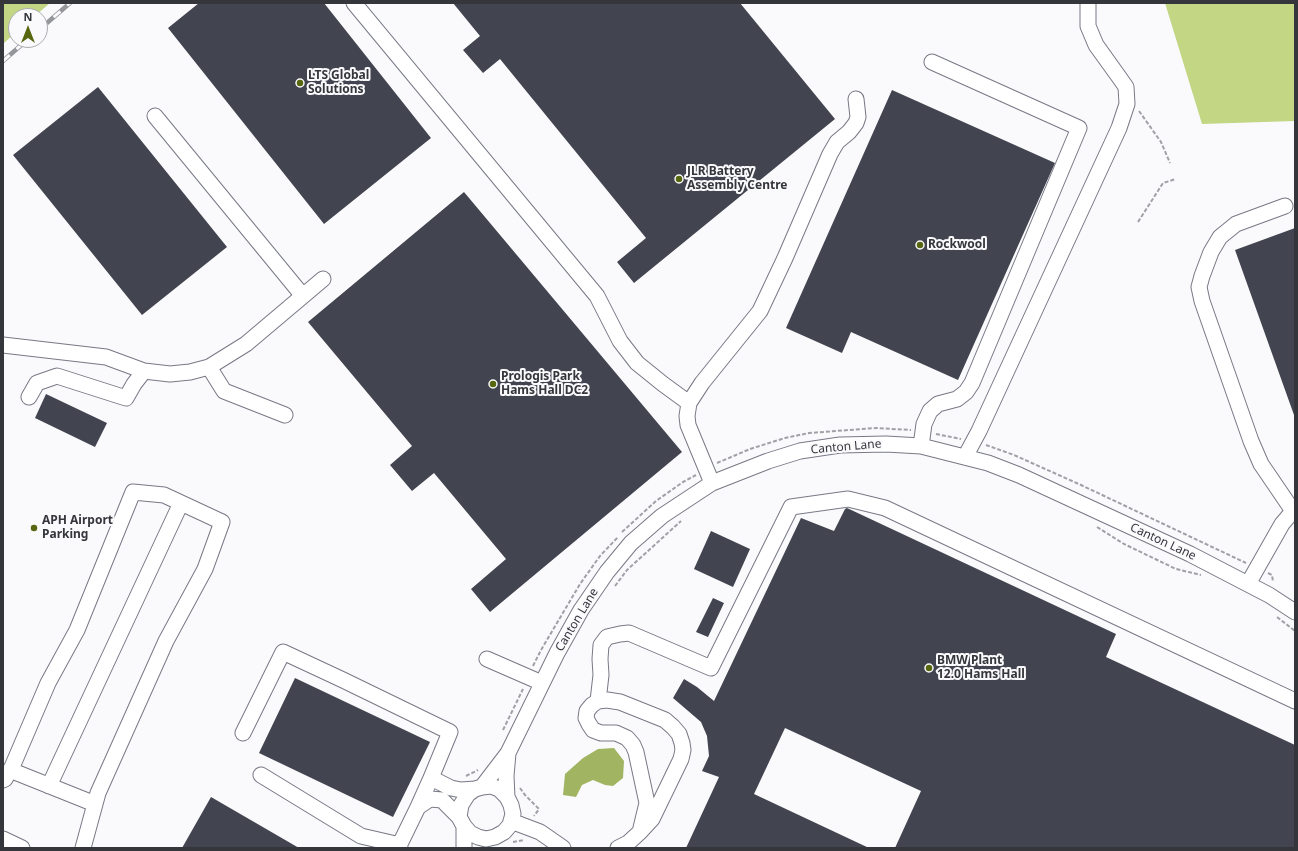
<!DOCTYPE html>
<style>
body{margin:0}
#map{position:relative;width:1298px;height:851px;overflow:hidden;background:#fafafd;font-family:"Noto Sans",sans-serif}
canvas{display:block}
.frame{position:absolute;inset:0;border:4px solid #35363b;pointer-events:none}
.north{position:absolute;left:8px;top:8px;width:40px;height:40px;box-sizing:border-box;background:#fafafd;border:1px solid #abacaf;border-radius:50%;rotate:0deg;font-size:11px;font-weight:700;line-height:16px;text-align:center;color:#35363b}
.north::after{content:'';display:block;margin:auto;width:14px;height:18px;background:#57670f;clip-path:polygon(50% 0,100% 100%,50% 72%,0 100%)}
</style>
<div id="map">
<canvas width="1298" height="851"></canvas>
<div class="frame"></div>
<div class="north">N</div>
</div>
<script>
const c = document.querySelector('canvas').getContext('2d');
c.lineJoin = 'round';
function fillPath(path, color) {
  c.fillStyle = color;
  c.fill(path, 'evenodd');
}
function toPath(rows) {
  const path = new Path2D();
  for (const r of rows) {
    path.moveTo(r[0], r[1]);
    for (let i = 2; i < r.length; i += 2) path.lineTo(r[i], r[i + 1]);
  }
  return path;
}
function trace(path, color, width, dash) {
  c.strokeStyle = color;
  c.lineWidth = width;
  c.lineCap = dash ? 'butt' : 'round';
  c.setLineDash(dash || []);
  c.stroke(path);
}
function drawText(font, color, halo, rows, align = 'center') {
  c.font = font + ' "Noto Sans",sans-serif';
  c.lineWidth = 4;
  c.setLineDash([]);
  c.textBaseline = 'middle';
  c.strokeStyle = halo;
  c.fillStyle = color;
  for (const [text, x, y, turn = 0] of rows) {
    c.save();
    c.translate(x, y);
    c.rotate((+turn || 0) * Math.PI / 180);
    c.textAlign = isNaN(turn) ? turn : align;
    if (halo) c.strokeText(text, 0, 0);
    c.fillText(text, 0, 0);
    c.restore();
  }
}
fillPath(toPath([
 [3,3,50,3,35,16,16,16,16,32,3,44],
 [1165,3,1295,3,1295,121,1202,124]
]), '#c2d683');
fillPath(toPath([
 [614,748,624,761,623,778,613,786,605,785,593,780,582,785,576,797,563,795,565,774,583,758,598,749]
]), '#a1b462');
fillPath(toPath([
 [199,3,324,3,431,138,324,224,168,28],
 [453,3,740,3,835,119,634,283,617,262,646,238,500,59,483,73,463,50,480,36],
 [98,87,227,247,142,315,13,155],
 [892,90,1055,163,958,380,851,332,842,353,786,328],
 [464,192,682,452,490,612,471,589,506,559,434,473,412,491,390,465,412,446,308,322],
 [1295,228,1295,415,1294,415,1235,250],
 [46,394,107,423,95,447,35,418],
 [847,508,1116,634,1106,657,1295,745,1295,848,895,848,921,791,785,728,754,794,869,848,686,848,719,777,702,771,709,756,707,736,701,722,673,698,684,679,697,687,714,701,801,518,834,531,845,509],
 [711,531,750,549,733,587,694,569],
 [713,598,724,603,708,637,696,632],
 [295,678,430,742,393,817,259,753],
 [211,797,299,848,182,848]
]), '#42444f');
const minor = toPath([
 [354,3,597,296,620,341,637,363,663,384,689,403],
 [155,116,303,296],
 [1285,206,1236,224,1220,237,1211,252,1202,276,1199,287,1202,301,1251,441,1261,464,1293,511,1295,513],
 [3,345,106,357,144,371,170,374,190,372,209,367,246,344,323,279],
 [209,367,224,391,285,415],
 [29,397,37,383,57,376,126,398,134,384,144,371],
 [921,446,924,424,930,411,938,404,957,399,966,392,972,383,1079,128,932,62],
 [965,457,979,431,1119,128,1127,104,1126,87,1119,77,1096,45,1088,26,1088,3],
 [712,483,688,425,687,416,689,403,702,383,760,311,785,258,830,154,837,142,849,132,856,123,858,117,856,99],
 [1248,584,1282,524,1293,511],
 [487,659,542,683],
 [598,701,601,675,600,659,601,645,607,637,620,634,629,633,711,668,791,507,848,499,885,508,1295,701],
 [243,733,283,652,343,680,450,732,431,778,418,807],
 [10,770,95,804],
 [261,775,361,836,400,845],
 [431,778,451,788,461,790,475,789],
 [3,780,5,779,12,767,48,683,77,630,133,492,164,495,222,522,205,569,166,641,98,793,83,848],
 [49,786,181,503],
 [491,786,499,789,507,797,511,805,513,814,510,825,504,832,495,837,486,839,478,837,470,833,464,826,459,817,461,805,468,794,475,789,482,787,491,786],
 [482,787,508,753,557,653,581,610,607,572,631,543,662,516,712,483,768,461,800,451,840,445,886,444,921,446,988,463,1019,475,1190,554,1269,595,1295,612],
 [507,797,506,776,508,753],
 [511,821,540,832,563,848],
 [3,839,22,848],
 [398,848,418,807,430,799,442,800,459,817],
 [464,848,464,826],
 [618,848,628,843,640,832,652,819,681,759,683,750,682,743,679,734,673,727,665,720,620,702,607,700,598,701,592,705,587,711,586,718,589,724,593,730,601,733,616,733,627,738,633,745,636,752,647,803,640,832]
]);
trace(minor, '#777985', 17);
trace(toPath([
 [1139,111,1161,142,1170,163],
 [1138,222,1163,183,1176,179],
 [936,434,961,439],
 [986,445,1014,455,1081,485,1246,563],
 [717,463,750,449,785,438,809,433,876,428,911,430],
 [1097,527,1124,544,1176,569,1201,575],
 [622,532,656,501,683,482,696,475],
 [1268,573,1272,575,1273,582],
 [615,586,627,570,681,521],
 [1277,617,1295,631],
 [533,666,541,650,580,584,600,556,618,537],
 [503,730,523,689],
 [466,776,478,770],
 [520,788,525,795,539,809,534,816],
 [513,842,524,840]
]), '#a0a1a5', 2, [4, 2]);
trace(minor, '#fff', 15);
const rail = toPath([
 [40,29,70,3],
 [3,61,27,40]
]);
trace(rail, '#95969a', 4.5);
trace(rail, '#fafafd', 3, [9]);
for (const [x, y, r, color] of [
 [300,83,4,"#57670f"],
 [679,179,4,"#57670f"],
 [920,245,4,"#57670f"],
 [493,384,4,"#57670f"],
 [34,528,4,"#57670f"],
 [929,668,4,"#57670f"]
]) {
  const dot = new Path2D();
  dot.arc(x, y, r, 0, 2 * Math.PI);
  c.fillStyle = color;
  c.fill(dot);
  trace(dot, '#fafafd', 1.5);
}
drawText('bold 12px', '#35363b', '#fafafd', [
 ["LTS Global",308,76],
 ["Solutions",308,90],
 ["JLR Battery",687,172],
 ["Assembly Centre",687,186],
 ["Rockwool",928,245],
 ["Prologis Park",501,377],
 ["Hams Hall DC2",501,391],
 ["APH Airport",42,521],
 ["Parking",42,535],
 ["BMW Plant",937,661],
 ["12.0 Hams Hall",937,675]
], 'left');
drawText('12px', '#35363b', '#fafafd', [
 ["Canton Lane",846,447,-5],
 ["Canton Lane",1163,542,25],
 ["Canton Lane",577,620,-59]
]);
</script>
